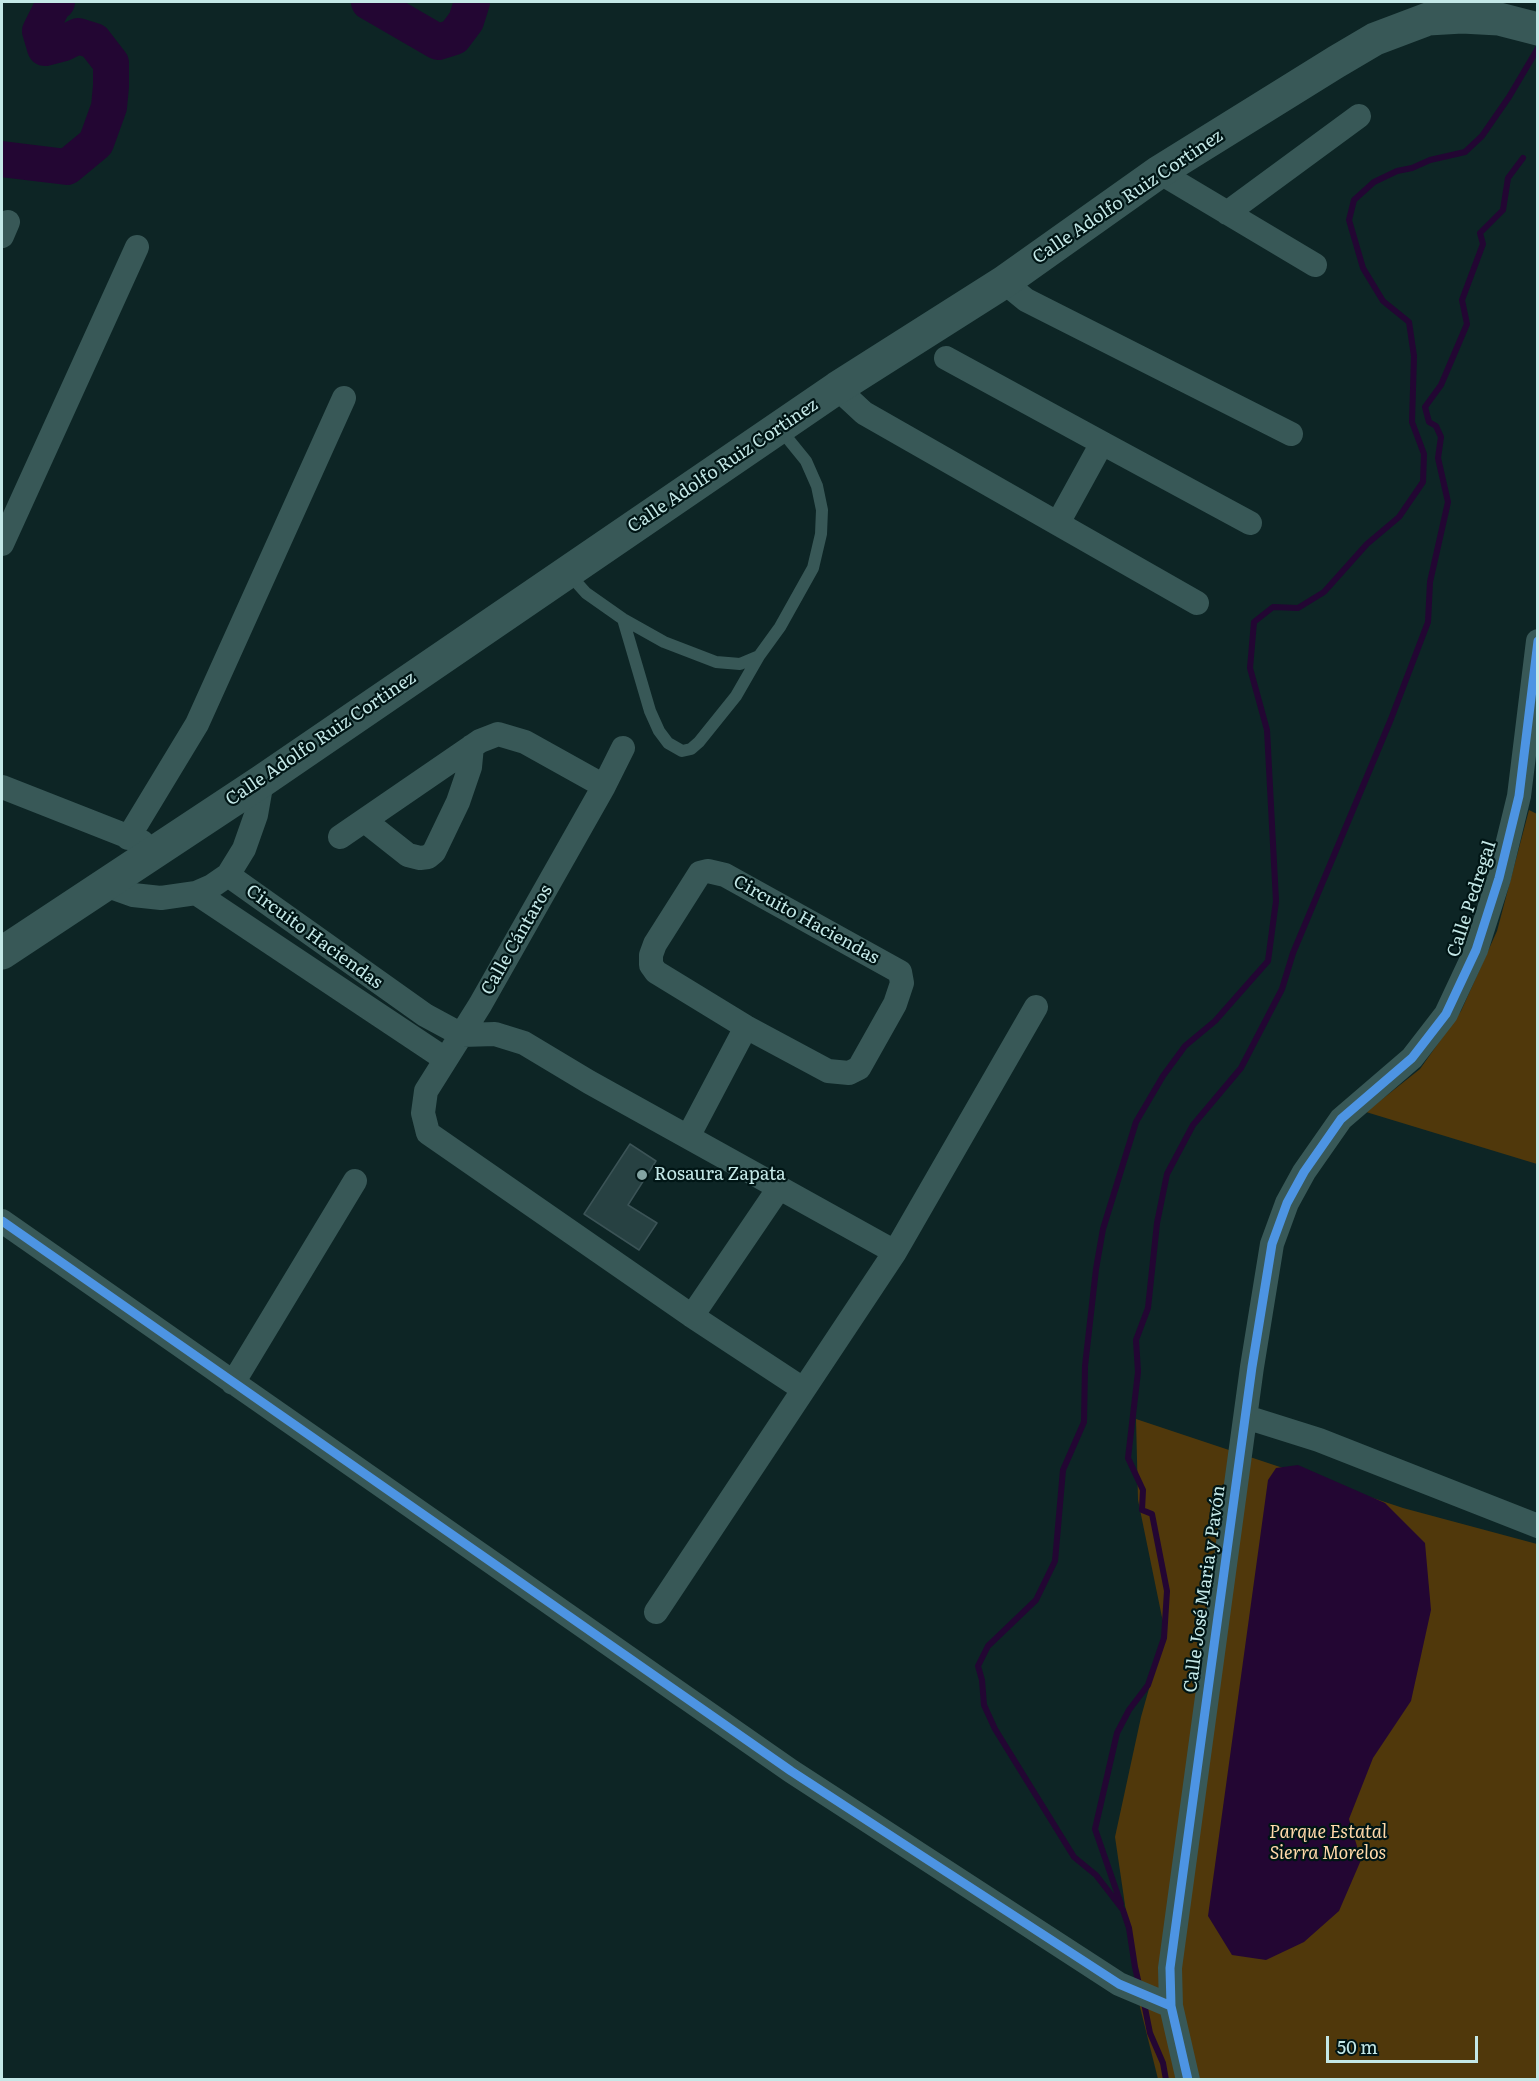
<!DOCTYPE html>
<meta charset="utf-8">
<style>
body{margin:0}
#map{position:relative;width:1539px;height:2081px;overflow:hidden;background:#0d2525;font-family:Literata,serif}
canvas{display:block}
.frame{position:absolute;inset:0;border:3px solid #c4e8e7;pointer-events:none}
.scale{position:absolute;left:1326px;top:2036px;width:152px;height:27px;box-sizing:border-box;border:3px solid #c4e8e7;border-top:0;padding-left:8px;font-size:18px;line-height:21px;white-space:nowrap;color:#c4e8e7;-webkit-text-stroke:4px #001515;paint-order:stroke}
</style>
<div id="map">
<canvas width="1539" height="2081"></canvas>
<div class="frame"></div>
<div class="scale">50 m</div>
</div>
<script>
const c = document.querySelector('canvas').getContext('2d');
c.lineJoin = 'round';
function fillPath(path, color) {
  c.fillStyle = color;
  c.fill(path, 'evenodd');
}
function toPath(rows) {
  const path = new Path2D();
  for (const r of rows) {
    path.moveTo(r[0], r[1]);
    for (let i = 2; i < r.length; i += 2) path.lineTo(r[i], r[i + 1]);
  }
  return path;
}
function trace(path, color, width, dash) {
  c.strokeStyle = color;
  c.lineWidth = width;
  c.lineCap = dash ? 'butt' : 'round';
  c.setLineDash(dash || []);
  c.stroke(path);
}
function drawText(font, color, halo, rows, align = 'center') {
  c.font = font + ' Literata,serif';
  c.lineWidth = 4.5;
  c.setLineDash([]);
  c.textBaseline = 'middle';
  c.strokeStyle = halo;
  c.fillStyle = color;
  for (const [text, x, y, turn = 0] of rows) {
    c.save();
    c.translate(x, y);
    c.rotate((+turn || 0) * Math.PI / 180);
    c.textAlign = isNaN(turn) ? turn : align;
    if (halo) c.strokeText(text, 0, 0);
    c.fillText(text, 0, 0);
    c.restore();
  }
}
fillPath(toPath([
 [1529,810,1537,814,1537,1164,1366,1112,1420,1069,1461,1011,1497,931],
 [1136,1419,1403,1508,1537,1544,1537,2079,1158,2079,1140,2007,1115,1837,1141,1717,1165,1632,1138,1500]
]), '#50380b');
fillPath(toPath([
 [1298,1465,1385,1503,1425,1543,1431,1610,1411,1701,1373,1758,1349,1819,1361,1860,1339,1911,1304,1942,1266,1960,1232,1955,1208,1916,1268,1480,1276,1468]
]), '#230633');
trace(toPath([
 [1121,1904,1095,1829,1117,1733,1129,1710,1148,1685,1164,1638,1167,1591,1152,1514,1142,1510,1143,1490,1128,1458,1138,1372,1136,1340,1148,1308,1157,1223,1167,1174,1193,1125,1241,1068,1282,989,1293,953,1391,719,1428,622,1430,582,1448,502,1438,458,1441,437,1436,426,1429,422,1425,407,1441,385,1467,324,1462,300,1483,244,1480,233,1503,210,1508,178,1523,158],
 [1139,1984,1135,1967,1129,1928,1123,1910,1096,1875,1074,1857,995,1729,984,1705,982,1680,978,1666,988,1646,1036,1600,1055,1561,1063,1470,1084,1422,1085,1366,1096,1269,1103,1229,1136,1122,1163,1076,1185,1046,1215,1021,1268,961,1276,901,1267,730,1250,668,1254,622,1273,607,1298,608,1324,592,1367,544,1399,517,1423,482,1424,454,1412,422,1414,356,1409,322,1383,301,1363,268,1349,220,1354,200,1374,182,1397,171,1412,168,1430,160,1465,152,1482,136,1509,97,1538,48],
 [1144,2003,1150,2033,1163,2063,1166,2080]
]), '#230633', 6);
trace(toPath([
 [369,2,438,42,454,37,466,21,472,2],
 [2,159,67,167,96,143,109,107,111,86,111,63,94,41,78,36,64,43,45,48,40,31,54,3,57,2]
]), '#230633', 36);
const building = toPath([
 [630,1144,656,1161,628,1205,657,1223,639,1250,584,1214,630,1144]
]);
fillPath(building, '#274142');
trace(building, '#3b5356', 1.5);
trace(toPath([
 [568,573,586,593,623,619,664,642,716,662,740,664,759,656,780,627,813,568,821,534,822,510,817,486,806,461,780,429],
 [623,619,650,711,659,731,668,743,682,751,691,749,699,742,736,696,759,656]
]), '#385857', 12);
trace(toPath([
 [1159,172,1315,265],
 [1227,213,1359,116],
 [2,236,8,222],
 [1004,282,1026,300,1291,434],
 [946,358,1102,443],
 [837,388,864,413,1197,603],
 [1058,523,1102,443,1250,523],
 [2,544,137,247],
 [623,748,604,786,480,1005,426,1091,423,1113,428,1133,692,1316,803,1389],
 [2,787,142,842],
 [365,821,408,855,420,858,428,857,434,852,458,802,470,767,472,746],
 [340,837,480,741,498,734,525,742,604,786],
 [128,838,197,724,344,398],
 [708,871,725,875,900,972,902,983,895,1004,859,1068,849,1073,828,1071,746,1027,656,972,651,965,651,955,655,944,700,873,708,871],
 [228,875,425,1015,462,1035,495,1034,524,1043,589,1082,895,1252],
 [105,885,133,895,161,898,196,893,212,886,228,875,244,849,256,815,262,781],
 [196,893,445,1059],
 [689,1135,746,1027],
 [2,1221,791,1771,1119,1984,1171,2006],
 [692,1316,779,1188],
 [233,1383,355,1181],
 [1246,1417,1319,1440,1538,1526],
 [656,1612,895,1252,1036,1007],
 [1188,2080,1171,2006,1170,1968,1252,1367,1272,1244,1287,1203,1304,1172,1341,1119,1412,1058,1446,1014,1476,950,1499,878,1519,796,1538,641]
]), '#385857', 24);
trace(toPath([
 [2,953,262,781,837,388,1004,282,1159,172,1336,62,1375,39,1428,19,1462,17,1499,19,1538,29]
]), '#385857', 33);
trace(toPath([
 [2,1221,791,1771,1119,1984,1171,2006],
 [1188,2080,1171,2006,1170,1968,1252,1367,1272,1244,1287,1203,1304,1172,1341,1119,1412,1058,1446,1014,1476,950,1499,878,1519,796,1538,641]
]), '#4d94e3', 9);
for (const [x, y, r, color] of [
 [642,1175,6,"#84a4a3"]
]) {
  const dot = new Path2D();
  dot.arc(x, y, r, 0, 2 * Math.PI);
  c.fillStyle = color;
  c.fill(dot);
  trace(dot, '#001515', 2);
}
drawText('18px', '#c4e8e7', '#001515', [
 ["Calle Adolfo Ruiz Cortinez",1128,197,-34],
 ["Calle Adolfo Ruiz Cortinez",723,466,-34],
 ["Calle Adolfo Ruiz Cortinez",321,739,-34],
 ["Calle Pedregal",1472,899,-72],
 ["Circuito Haciendas",806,920,29],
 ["Circuito Haciendas",314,937,36],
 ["Calle Cántaros",517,940,-60],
 ["Calle José Maria y Pavón",1205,1589,-82]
]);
drawText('18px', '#c4e8e7', '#001515', [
 ["Rosaura Zapata",654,1175]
], 'left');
drawText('italic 18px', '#ffd9aa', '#001515', [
 ["Parque Estatal",1328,1833],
 ["Sierra Morelos",1328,1854]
]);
</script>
